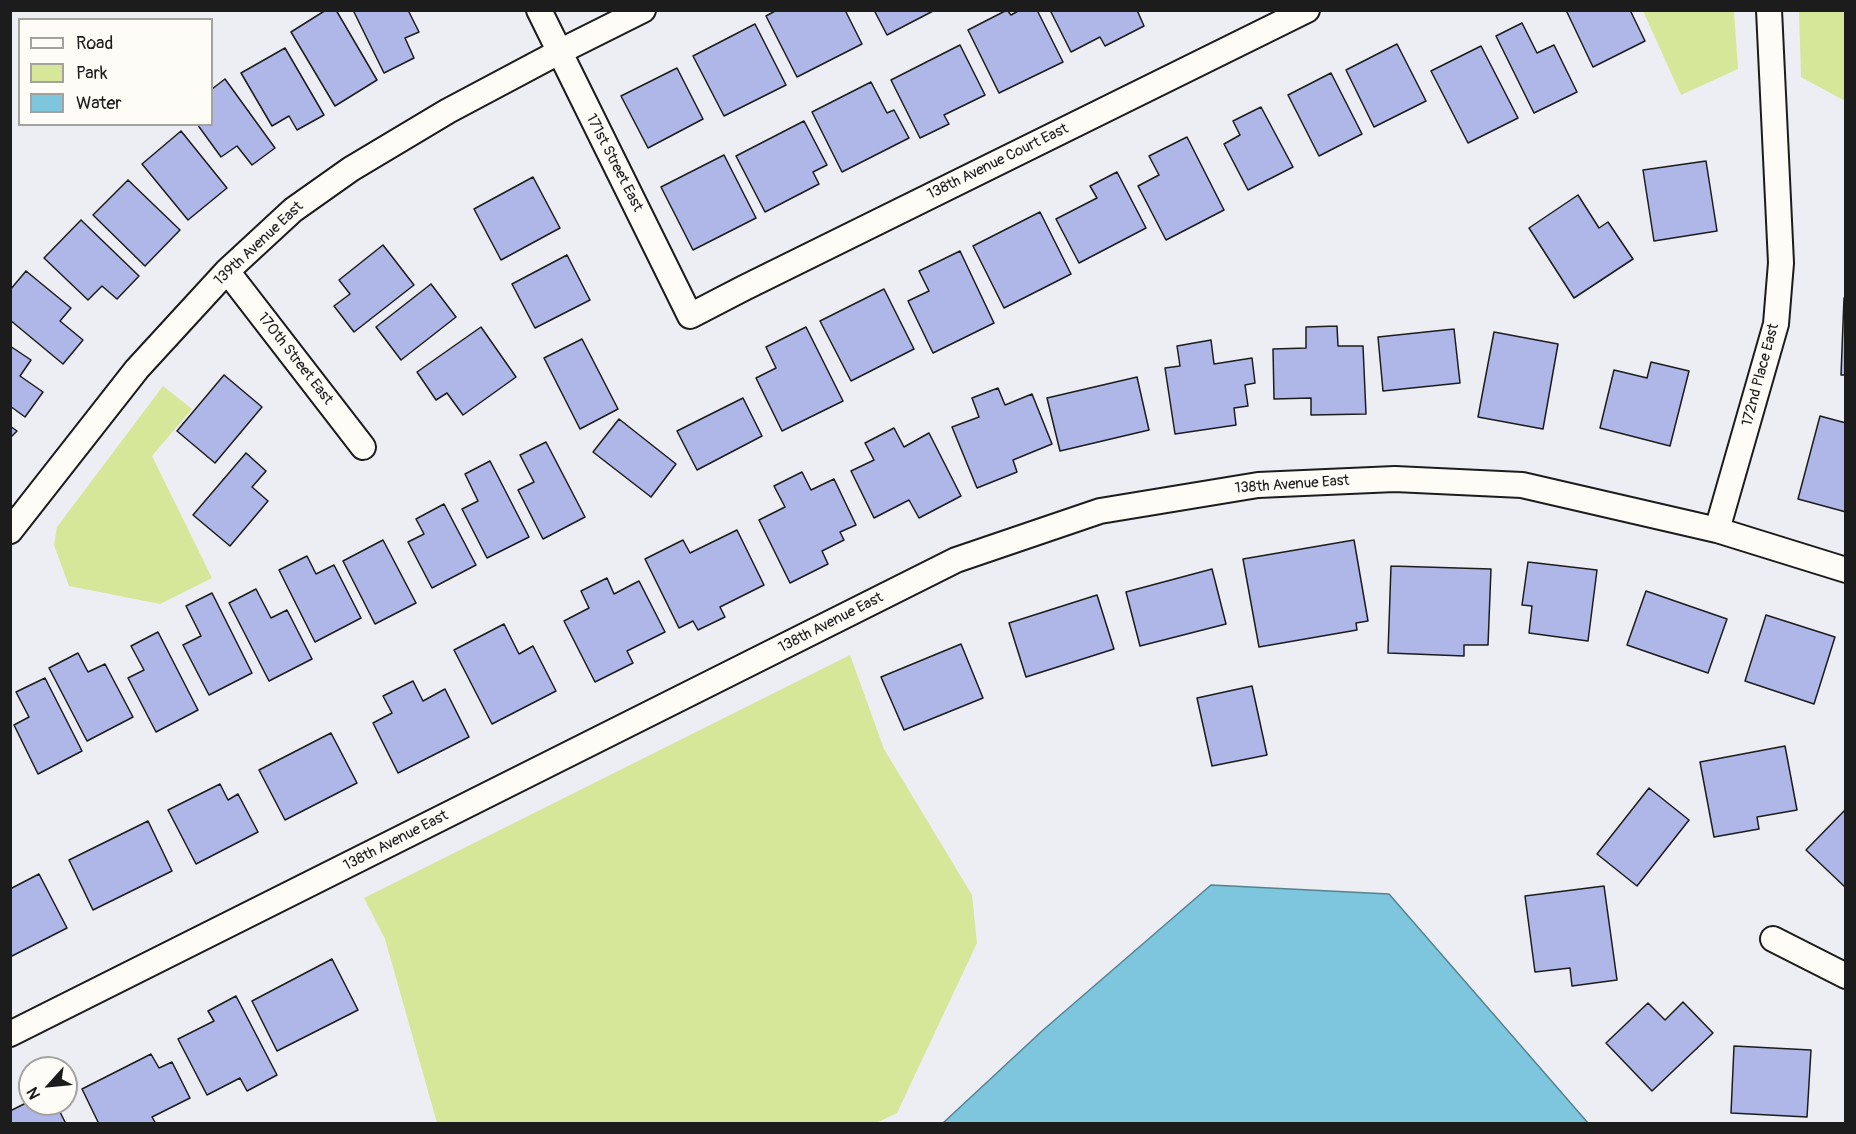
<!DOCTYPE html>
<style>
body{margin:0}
#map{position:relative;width:1856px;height:1134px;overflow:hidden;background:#edeef4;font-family:Pangolin,sans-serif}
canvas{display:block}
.frame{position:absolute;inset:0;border:12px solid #1c1c1c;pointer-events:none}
.legend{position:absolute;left:18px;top:18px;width:195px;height:108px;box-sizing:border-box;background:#fdfcf7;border:2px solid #a3a29f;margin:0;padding:8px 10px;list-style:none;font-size:18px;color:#1c1c1c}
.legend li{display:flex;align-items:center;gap:12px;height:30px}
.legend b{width:30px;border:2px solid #a3a29f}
.north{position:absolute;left:18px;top:1056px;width:60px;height:60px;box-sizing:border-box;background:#fdfcf7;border:2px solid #a3a29f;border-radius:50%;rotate:243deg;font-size:16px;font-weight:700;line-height:24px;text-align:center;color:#1c1c1c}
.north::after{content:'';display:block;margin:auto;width:21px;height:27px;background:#1c1c1c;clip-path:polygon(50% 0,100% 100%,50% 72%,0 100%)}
</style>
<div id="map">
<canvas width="1856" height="1134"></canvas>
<div class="frame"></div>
<ul class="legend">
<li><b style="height:8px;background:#fdfcf7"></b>Road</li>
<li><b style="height:16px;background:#d6e79a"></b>Park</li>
<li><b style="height:16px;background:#7dc6dd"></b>Water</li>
</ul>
<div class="north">N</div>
</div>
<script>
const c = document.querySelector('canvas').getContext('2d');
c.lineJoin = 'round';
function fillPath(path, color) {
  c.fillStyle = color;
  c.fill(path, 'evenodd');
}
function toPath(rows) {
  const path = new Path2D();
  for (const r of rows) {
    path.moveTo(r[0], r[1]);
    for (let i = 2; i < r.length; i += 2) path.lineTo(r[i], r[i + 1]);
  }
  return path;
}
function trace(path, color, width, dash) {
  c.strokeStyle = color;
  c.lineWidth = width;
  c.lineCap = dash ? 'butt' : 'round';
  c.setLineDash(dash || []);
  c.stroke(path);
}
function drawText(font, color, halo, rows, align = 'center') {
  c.font = font + ' Pangolin,sans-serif';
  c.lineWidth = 5;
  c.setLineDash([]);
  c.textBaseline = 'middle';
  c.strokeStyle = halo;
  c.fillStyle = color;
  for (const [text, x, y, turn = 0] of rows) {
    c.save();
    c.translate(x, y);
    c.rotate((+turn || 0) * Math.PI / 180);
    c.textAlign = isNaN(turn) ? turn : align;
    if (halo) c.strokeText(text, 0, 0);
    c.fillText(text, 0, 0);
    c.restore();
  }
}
fillPath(toPath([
 [1643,11,1734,11,1738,69,1681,95],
 [1799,11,1845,11,1845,101,1801,77],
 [163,386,192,409,152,456,212,578,160,604,69,586,54,545,57,527],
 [850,655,884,749,972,895,977,943,897,1113,874,1124,437,1123,385,939,364,898]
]), '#d6e79a');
const water = toPath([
 [1211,885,1389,894,1588,1123,943,1123,1042,1031,1211,885]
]);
fillPath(water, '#7dc6dd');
trace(water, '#568290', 1.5);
const building = toPath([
 [326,10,336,10,377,80,335,106,291,32,326,10],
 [353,10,408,10,419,32,405,38,414,58,384,73,353,10],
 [777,10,845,10,862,44,797,77,766,16,777,10],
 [874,10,935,10,887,35,874,10],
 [1007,10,1011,15,1020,10,1037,10,1063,62,999,93,968,30,1007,10],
 [1050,10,1137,10,1144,26,1105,46,1100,37,1071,52,1050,10],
 [1566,10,1630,10,1645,41,1593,67,1566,10],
 [1522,23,1537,53,1554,45,1577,92,1534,113,1496,36,1522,23],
 [755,24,786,85,724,116,693,56,755,24],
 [1397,44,1426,101,1374,127,1346,70,1397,44],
 [960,45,985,95,944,115,949,124,920,138,891,80,960,45],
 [1481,46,1518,118,1468,143,1431,71,1481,46],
 [285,48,324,115,297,130,289,116,272,126,241,73,285,48],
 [677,68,703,119,648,148,621,96,677,68],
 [1331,73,1362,134,1319,156,1288,95,1331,73],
 [225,79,275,148,252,165,237,146,221,157,197,124,212,124,212,89,225,79],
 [871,82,887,113,894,110,909,138,842,172,812,112,871,82],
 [1261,107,1293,167,1248,190,1224,144,1240,135,1233,121,1261,107],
 [804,121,827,165,813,172,819,184,765,212,736,156,804,121],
 [181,131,227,188,188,220,142,164,181,131],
 [1187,137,1224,210,1166,240,1138,186,1159,175,1149,156,1187,137],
 [724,155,756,218,693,250,661,187,724,155],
 [1706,161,1717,231,1654,241,1643,170,1706,161],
 [1117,172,1146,228,1079,263,1056,219,1097,198,1090,186,1117,172],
 [533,177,560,228,501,260,474,209,533,177],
 [128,180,180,230,145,266,93,215,128,180],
 [1578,195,1599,228,1608,222,1633,259,1574,298,1529,228,1578,195],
 [1040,212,1071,274,1004,308,973,246,1040,212],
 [81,220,139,276,117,299,102,286,88,300,44,258,81,220],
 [383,245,414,285,354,332,334,306,350,294,339,280,383,245],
 [960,251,994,323,933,353,908,301,929,291,919,271,960,251],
 [567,255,590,300,535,328,512,284,567,255],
 [26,271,71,308,60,321,83,340,63,364,10,320,10,290,26,271],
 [431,284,456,317,401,360,376,327,431,284],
 [884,289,914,349,851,381,820,321,884,289],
 [1844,298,1846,298,1846,375,1841,375,1844,298],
 [1337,326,1338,346,1363,346,1366,414,1311,415,1311,398,1274,399,1273,349,1306,348,1306,327,1337,326],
 [481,327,516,377,463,415,447,393,436,400,417,372,481,327],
 [806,327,843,401,782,431,756,378,776,368,766,347,806,327],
 [1454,329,1460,383,1383,391,1378,337,1454,329],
 [1494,332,1558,344,1543,429,1478,417,1494,332],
 [582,339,618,409,580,429,544,358,582,339],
 [1211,340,1214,364,1252,358,1255,383,1245,385,1248,406,1234,408,1236,425,1175,434,1165,368,1180,366,1177,346,1211,340],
 [10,346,31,360,20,376,43,392,25,417,10,406,10,346],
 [1651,362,1689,371,1670,446,1600,428,1614,370,1647,378,1651,362],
 [224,375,262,407,215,463,177,431,224,375],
 [1137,377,1149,430,1060,451,1047,398,1137,377],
 [998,388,1005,405,1032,394,1052,444,1013,460,1017,472,977,488,952,427,979,417,972,398,998,388],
 [743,398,762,436,697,470,677,431,743,398],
 [1820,416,1846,423,1846,512,1798,499,1820,416],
 [619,419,676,464,651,497,593,452,619,419],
 [10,426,17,431,10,438,10,426],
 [894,428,904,447,929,433,961,496,919,518,909,500,874,518,851,471,874,460,865,443,894,428],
 [546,442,585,517,543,539,518,490,534,482,520,455,546,442],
 [246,453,266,471,252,487,268,501,230,546,193,515,246,453],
 [490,461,529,537,487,558,462,509,478,501,465,474,490,461],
 [802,472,811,490,834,479,856,525,840,532,844,540,822,551,828,564,790,583,759,520,785,507,774,486,802,472],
 [444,504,476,565,432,588,408,542,424,534,416,519,444,504],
 [737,530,764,585,720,607,725,617,698,630,693,621,679,628,645,559,683,540,690,553,737,530],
 [383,540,416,603,375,624,343,561,383,540],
 [1354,540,1368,621,1356,623,1357,630,1259,647,1243,559,1354,540],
 [307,556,316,574,334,565,361,618,315,642,279,570,307,556],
 [1528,562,1597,570,1588,641,1529,633,1532,606,1522,605,1528,562],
 [1391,566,1491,569,1488,645,1464,645,1464,656,1388,653,1391,566],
 [1212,569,1226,624,1140,646,1126,592,1212,569],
 [607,578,614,594,639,581,665,632,627,651,633,663,595,682,564,621,589,608,581,591,607,578],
 [256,589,271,618,287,610,312,659,269,681,229,603,256,589],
 [1646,591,1727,619,1708,673,1627,645,1646,591],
 [212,593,252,673,209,695,183,645,201,636,186,606,212,593],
 [1097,595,1114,649,1026,677,1009,623,1097,595],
 [1766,615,1835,637,1814,704,1745,681,1766,615],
 [504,624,519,654,533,646,556,691,492,724,454,650,504,624],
 [158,632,198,710,156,732,128,678,144,670,131,646,158,632],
 [961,644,983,698,904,730,881,677,961,644],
 [78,653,88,672,105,664,133,717,87,741,49,668,78,653],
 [45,678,82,751,38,774,14,725,29,717,16,692,45,678],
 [413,681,423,701,445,689,469,737,398,773,373,723,392,713,383,696,413,681],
 [1252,686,1267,755,1212,766,1197,698,1252,686],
 [331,733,357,783,285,820,259,770,331,733],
 [1785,746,1797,810,1757,817,1759,829,1714,837,1700,762,1785,746],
 [220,784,228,800,238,794,258,832,196,864,168,810,220,784],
 [1649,788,1689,820,1637,886,1597,854,1649,788],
 [1845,810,1846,811,1846,888,1806,850,1845,810],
 [148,821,172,871,93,910,69,860,148,821],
 [39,874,67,928,10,957,10,889,39,874],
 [1604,886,1617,980,1572,986,1570,968,1535,972,1525,896,1604,886],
 [332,959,358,1010,277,1051,252,1001,332,959],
 [236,996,277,1075,247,1091,240,1078,207,1095,178,1039,214,1021,208,1011,236,996],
 [1683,1002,1713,1033,1652,1091,1606,1043,1648,1003,1665,1020,1683,1002],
 [1734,1046,1811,1050,1807,1117,1731,1113,1734,1046],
 [151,1054,159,1068,172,1062,190,1098,152,1117,156,1124,99,1124,82,1089,151,1054],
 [30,1101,30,1104,56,1104,66,1124,10,1124,10,1111,30,1101]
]);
fillPath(building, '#aeb7e7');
trace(building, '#1c1c1c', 1.5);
const minor = toPath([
 [539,10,690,316,744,288,1307,10],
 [227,271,363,447],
 [1717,530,1776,324,1781,263,1769,10],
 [10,531,137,369,227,271,293,210,351,169,448,111,559,52,643,10],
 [1773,939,1846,976],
 [10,1034,956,560,1100,511,1258,485,1395,479,1522,485,1717,530,1846,570]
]);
trace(minor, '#1c1c1c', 28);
trace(minor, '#fdfcf7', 24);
drawText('15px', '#1c1c1c', '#fdfcf7', [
 ["138th Avenue Court East",998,162,-26],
 ["171st Street East",614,163,63],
 ["139th Avenue East",259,244,-43],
 ["170th Street East",295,359,52],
 ["172nd Place East",1761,375,-75],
 ["138th Avenue East",1292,485,-4],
 ["138th Avenue East",831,623,-27],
 ["138th Avenue East",396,841,-27]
]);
</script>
